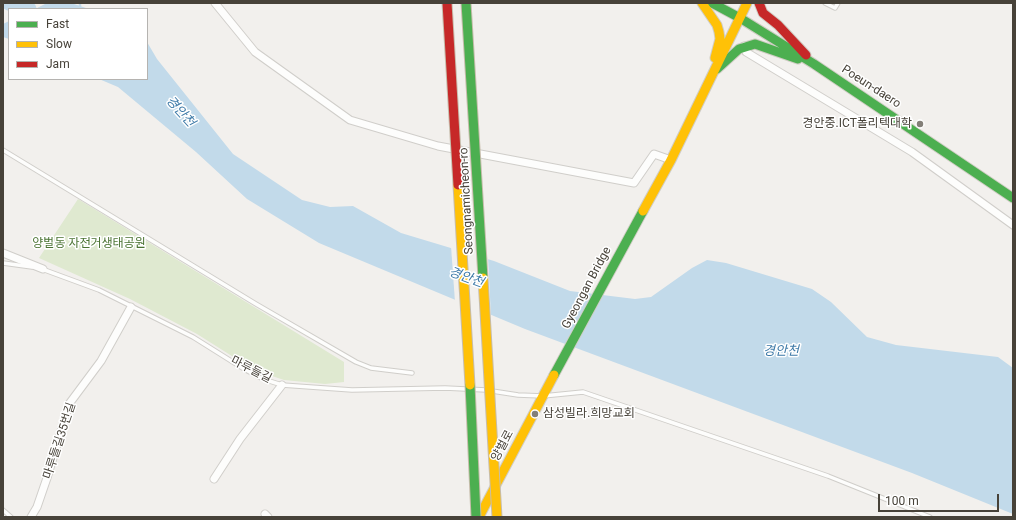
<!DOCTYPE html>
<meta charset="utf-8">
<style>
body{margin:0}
#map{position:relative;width:1016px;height:520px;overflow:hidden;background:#f2f0ed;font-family:Roboto,sans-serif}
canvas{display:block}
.frame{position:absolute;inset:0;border:4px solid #474239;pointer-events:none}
.legend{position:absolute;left:8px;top:8px;width:140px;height:72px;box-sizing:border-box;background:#fff;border:1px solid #b5b3b0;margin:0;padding:5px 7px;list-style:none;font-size:12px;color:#474239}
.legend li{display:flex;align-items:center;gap:8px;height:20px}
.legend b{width:20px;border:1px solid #b5b3b0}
.scale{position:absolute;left:878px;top:494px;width:121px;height:18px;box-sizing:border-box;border:2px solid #474239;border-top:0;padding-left:5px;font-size:12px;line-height:14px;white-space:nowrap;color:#474239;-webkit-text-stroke:3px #fff;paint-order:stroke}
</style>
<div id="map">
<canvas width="1016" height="520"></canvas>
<div class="frame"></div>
<ul class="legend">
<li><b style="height:5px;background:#4caf50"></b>Fast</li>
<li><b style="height:5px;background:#ffc107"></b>Slow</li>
<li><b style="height:5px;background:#c62828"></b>Jam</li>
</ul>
<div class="scale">100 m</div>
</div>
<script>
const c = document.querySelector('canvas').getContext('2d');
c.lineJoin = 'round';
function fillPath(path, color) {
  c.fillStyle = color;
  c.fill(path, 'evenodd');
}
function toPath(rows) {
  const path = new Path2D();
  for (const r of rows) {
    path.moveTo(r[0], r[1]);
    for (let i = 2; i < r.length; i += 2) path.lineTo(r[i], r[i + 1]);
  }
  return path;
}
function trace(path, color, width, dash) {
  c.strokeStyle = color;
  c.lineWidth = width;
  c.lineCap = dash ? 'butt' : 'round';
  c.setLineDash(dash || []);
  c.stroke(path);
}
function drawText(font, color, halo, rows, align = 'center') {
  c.font = font + ' Roboto,"Noto Sans KR",sans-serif';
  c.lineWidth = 3;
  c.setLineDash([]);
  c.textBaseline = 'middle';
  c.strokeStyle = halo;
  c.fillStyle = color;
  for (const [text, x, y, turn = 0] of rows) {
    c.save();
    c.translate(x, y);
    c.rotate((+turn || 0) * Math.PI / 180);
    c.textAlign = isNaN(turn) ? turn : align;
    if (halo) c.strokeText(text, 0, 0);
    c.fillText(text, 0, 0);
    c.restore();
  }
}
fillPath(toPath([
 [78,199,344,362,344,382,325,384,284,380,254,370,197,334,130,299,39,258]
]), '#dfe9d0');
fillPath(toPath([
 [47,3,71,3,89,9,35,9],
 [9,21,9,39,3,37,3,24],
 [147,42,157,59,233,154,302,200,330,207,353,206,401,233,494,261,570,291,635,299,651,297,692,268,707,260,726,263,812,289,831,302,867,337,896,345,998,357,1013,368,1013,514,912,473,525,329,319,243,247,199,196,152,118,87,99,79,147,79]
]), '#c2daea');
fillPath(toPath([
 [451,246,488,257,491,317,455,302]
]), '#f2f0ed');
trace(toPath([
 [80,3,80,9]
]), '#c2daea', 2.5);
trace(toPath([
 [9,3,29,9]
]), '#c2daea', 15);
const lane = toPath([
 [825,3,835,8,838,3],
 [3,150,256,304,356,362,371,368,412,373],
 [3,263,32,267],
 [42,269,99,290,193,337,244,369,263,379,282,385,352,390,445,388,486,390],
 [492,391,518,395,543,396,583,392,828,476,930,517],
 [3,510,11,517]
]);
const street = toPath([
 [215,3,255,52,350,120,438,146,634,183,654,154,671,160],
 [744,46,746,52,912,152,1013,225],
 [3,253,43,269],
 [214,479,240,439,282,385],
 [265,514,268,517],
 [31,517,37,507,47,478,69,404,101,361,131,307]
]);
const fast = toPath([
 [712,3,740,18,814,64,1013,198],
 [717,69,739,49,755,44,798,59],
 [554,375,643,211]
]);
const slow = toPath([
 [702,3,717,25,719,32,720,39,715,58],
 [643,211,671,160,747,3],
 [479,517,554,375]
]);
const jam = toPath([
 [759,3,763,13,778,25,806,55]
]);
trace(lane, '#d0ceca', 5.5);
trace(street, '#d0ceca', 9);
trace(fast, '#d0cdc4', 11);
trace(slow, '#d0cdc4', 11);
trace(jam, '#d0cdc4', 11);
trace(lane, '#fdfdfc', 3.5);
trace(street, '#fdfdfc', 7);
trace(fast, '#4caf50', 9);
trace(slow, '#ffc107', 9);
trace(jam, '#c62828', 9);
const fastBridge = toPath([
 [466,3,483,278],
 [470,385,476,517]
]);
const slowBridge = toPath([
 [458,185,470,385],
 [483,278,497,517]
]);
const jamBridge = toPath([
 [447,3,458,185]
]);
trace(fastBridge, '#c7bdac', 11, []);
trace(slowBridge, '#c7bdac', 11, []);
trace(jamBridge, '#c7bdac', 11, []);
trace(fastBridge, '#4caf50', 9);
trace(slowBridge, '#ffc107', 9);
trace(jamBridge, '#c62828', 9);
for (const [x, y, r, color] of [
 [920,124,4,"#837f78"],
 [535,414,4,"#837f78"]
]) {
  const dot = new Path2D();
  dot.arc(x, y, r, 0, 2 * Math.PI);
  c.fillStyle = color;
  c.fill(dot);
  trace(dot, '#fff', 1.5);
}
drawText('12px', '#474239', '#fff', [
 ["Poeun-daero",871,87,33],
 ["Seongnamicheon-ro",467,201,-93],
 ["Gyeongan Bridge",587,288,-62],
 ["마루들길",251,370,27],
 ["마루들길35번길",60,441,-72],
 ["양벌로",503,446,-62]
]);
drawText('12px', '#474239', '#fff', [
 ["경안중.ICT폴리텍대학",912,124],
 ["삼성빌라.희망교회",543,414,"left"]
], 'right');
drawText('12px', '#4a7332', '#fff', [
 ["양벌동 자전거생태공원",89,244]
]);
drawText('italic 13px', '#3e7aa8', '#fff', [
 ["경안천",180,112,48],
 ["경안천",466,278,20],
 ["경안천",781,352]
]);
</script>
